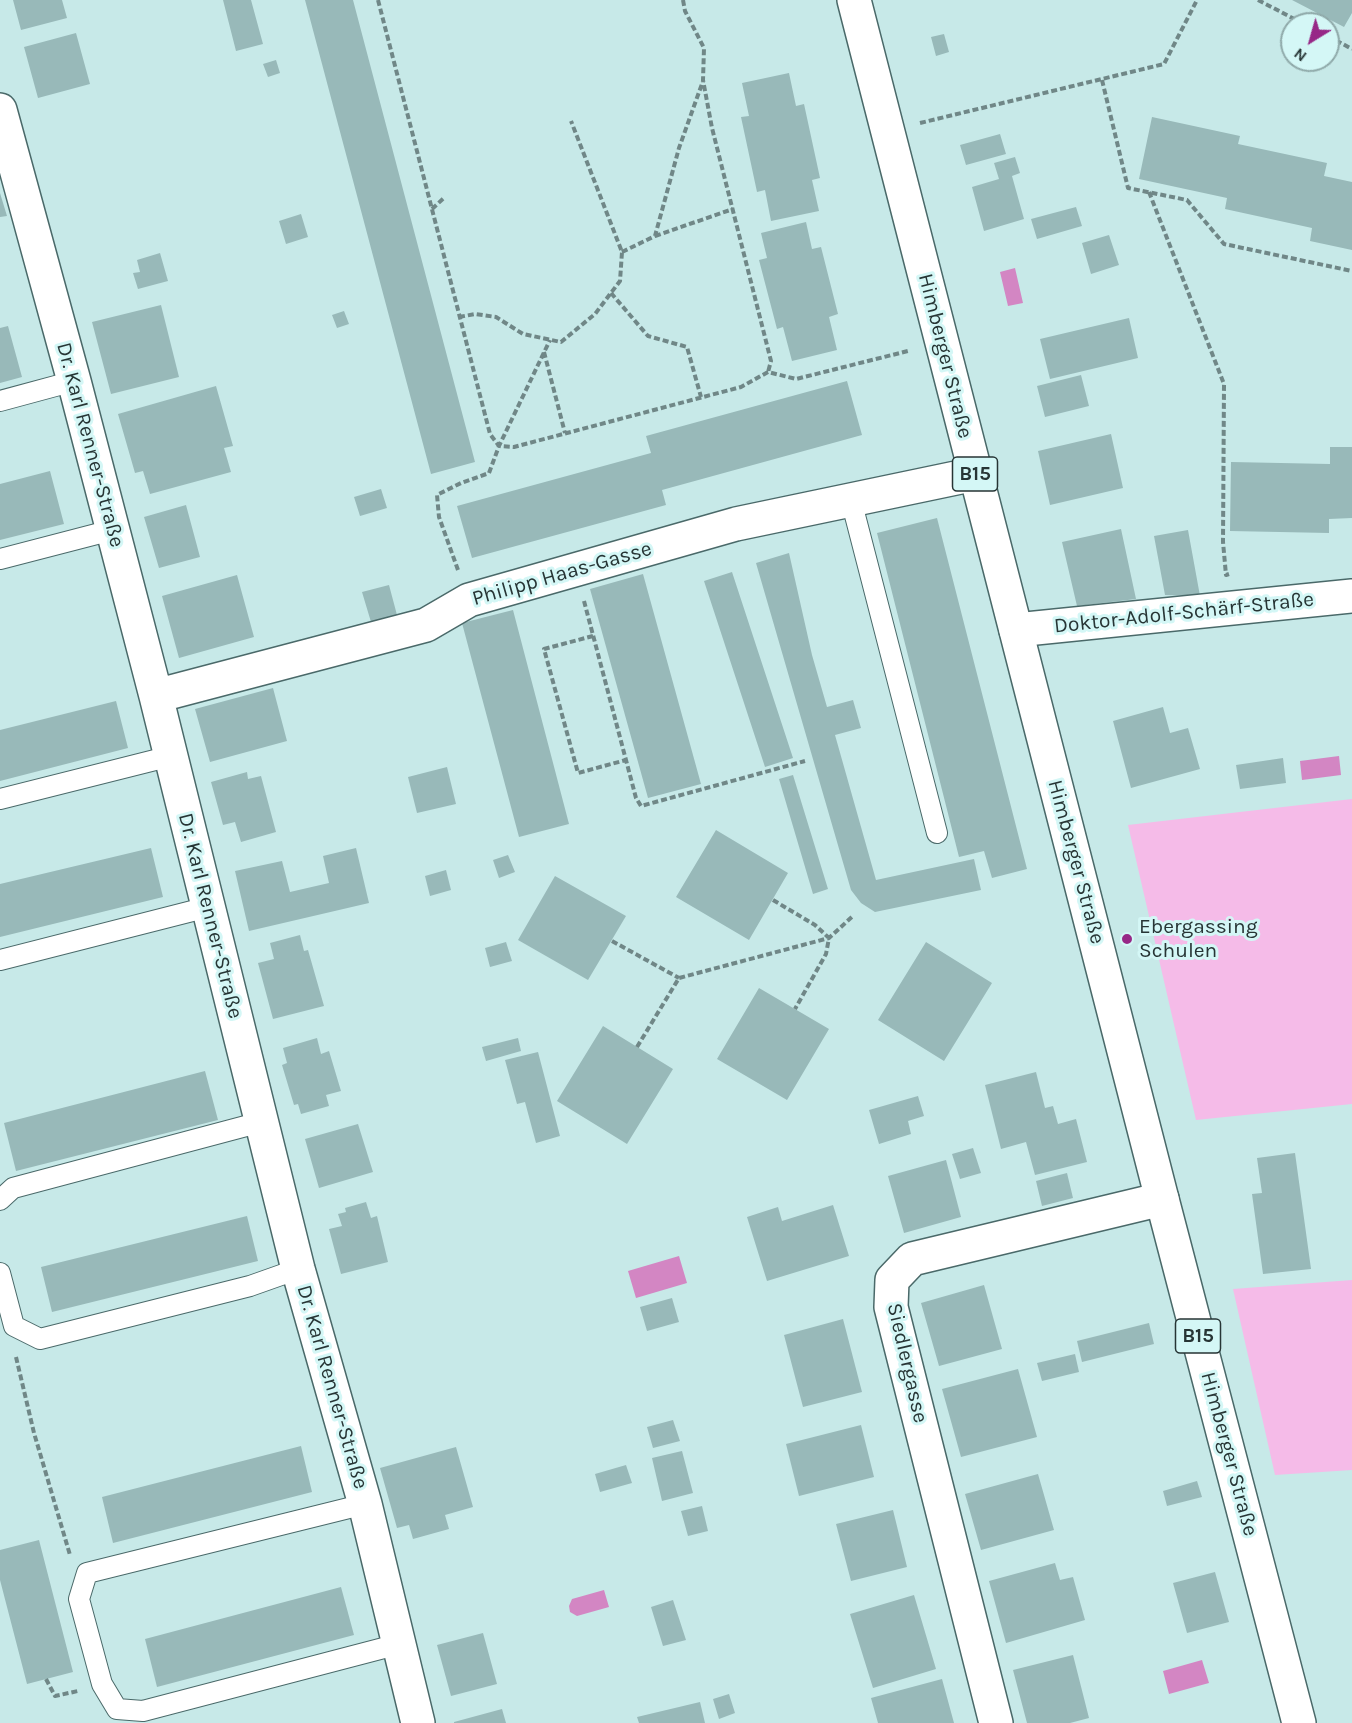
<!DOCTYPE html>
<meta charset="utf-8">
<style>
body{margin:0}
#map{position:relative;width:1352px;height:1723px;overflow:hidden;background:#c7e9e8;font-family:Karla,sans-serif}
canvas{display:block}
.north{position:absolute;left:1280px;top:12px;width:60px;height:60px;box-sizing:border-box;background:#d4f7f6;border:2px solid #8fa9a9;border-radius:50%;rotate:217deg;font-size:16px;font-weight:700;line-height:24px;text-align:center;color:#273535}
.north::after{content:'';display:block;margin:auto;width:21px;height:27px;background:#972887;clip-path:polygon(50% 0,100% 100%,50% 72%,0 100%)}
</style>
<div id="map">
<canvas width="1352" height="1723"></canvas>
<div class="north">N</div>
</div>
<script>
const c = document.querySelector('canvas').getContext('2d');
c.lineJoin = 'round';
function fillPath(path, color) {
  c.fillStyle = color;
  c.fill(path, 'evenodd');
}
function toPath(rows) {
  const path = new Path2D();
  for (const r of rows) {
    path.moveTo(r[0], r[1]);
    for (let i = 2; i < r.length; i += 2) path.lineTo(r[i], r[i + 1]);
  }
  return path;
}
function trace(path, color, width, dash) {
  c.strokeStyle = color;
  c.lineWidth = width;
  c.lineCap = dash ? 'butt' : 'round';
  c.setLineDash(dash || []);
  c.stroke(path);
}
function drawText(font, color, halo, rows, align = 'center') {
  c.font = font + ' Karla,sans-serif';
  c.lineWidth = 6;
  c.setLineDash([]);
  c.textBaseline = 'middle';
  c.strokeStyle = halo;
  c.fillStyle = color;
  for (const [text, x, y, turn = 0] of rows) {
    c.save();
    c.translate(x, y);
    c.rotate((+turn || 0) * Math.PI / 180);
    c.textAlign = isNaN(turn) ? turn : align;
    if (halo) c.strokeText(text, 0, 0);
    c.fillText(text, 0, 0);
    c.restore();
  }
}
fillPath(toPath([
 [1352,799,1352,1104,1196,1120,1128,825],
 [1352,1280,1352,1470,1275,1475,1233,1289]
]), '#f5bbe8');
fillPath(toPath([
 [1015,268,1023,303,1008,306,1000,272],
 [1339,756,1341,775,1302,780,1300,761],
 [679,1256,687,1283,636,1298,628,1271],
 [604,1590,609,1607,577,1616,570,1612,569,1606,572,1599],
 [1202,1660,1209,1683,1169,1694,1163,1671]
]), '#d386c3');
fillPath(toPath([
 [13,0,62,0,67,18,21,30],
 [223,0,251,0,263,44,236,51],
 [305,0,353,0,475,462,431,474],
 [1292,0,1352,0,1352,13,1344,27],
 [76,33,90,84,38,98,24,47],
 [944,34,949,52,936,56,931,37],
 [276,60,280,73,268,77,263,64],
 [789,73,796,106,804,104,820,178,812,180,819,211,771,221,765,190,757,192,741,117,749,116,742,83],
 [1152,117,1240,136,1238,144,1327,163,1324,176,1352,182,1352,250,1310,241,1312,228,1225,209,1227,198,1139,179],
 [1000,134,1006,154,966,165,960,145],
 [1015,157,1020,173,1012,176,1024,219,984,231,972,187,999,179,994,163],
 [0,193,7,216,0,217],
 [1076,207,1082,226,1037,239,1031,219],
 [301,214,308,237,286,244,279,221],
 [806,222,812,249,821,247,838,314,829,317,837,350,792,361,783,327,777,329,759,260,767,258,761,233],
 [1109,235,1119,265,1091,274,1082,243],
 [160,253,168,281,138,289,133,273,140,272,137,260],
 [161,305,179,377,111,394,92,322],
 [344,311,349,324,337,328,332,315],
 [1129,318,1138,358,1050,379,1040,339],
 [8,326,22,377,0,383,0,328],
 [1081,375,1089,406,1045,417,1037,386],
 [847,381,862,435,662,490,666,505,472,558,457,506,651,453,646,436],
 [216,386,233,446,224,448,231,472,150,494,143,471,135,473,118,414],
 [1111,434,1123,488,1050,505,1038,451],
 [1330,447,1352,447,1352,518,1329,519,1329,533,1230,531,1231,462,1330,464],
 [50,471,64,524,0,540,0,484],
 [381,489,387,508,360,516,354,497],
 [186,505,200,557,159,568,144,517],
 [937,518,1027,869,992,878,984,851,959,857,877,533],
 [1121,529,1136,599,1077,606,1062,542],
 [1188,530,1200,596,1165,595,1154,536],
 [789,553,812,655,827,707,853,700,861,728,835,735,876,880,974,859,981,890,875,912,861,903,851,890,756,563],
 [732,572,793,758,765,767,704,581],
 [643,574,701,784,648,798,590,589],
 [237,575,254,637,179,658,162,596],
 [389,585,397,615,371,622,362,592],
 [513,610,569,824,519,837,462,623],
 [273,688,287,741,210,762,195,709],
 [116,701,128,748,0,781,0,730],
 [1163,707,1170,733,1188,728,1200,769,1131,788,1113,721],
 [1283,758,1286,783,1240,789,1236,765],
 [447,767,456,804,417,813,408,777],
 [247,772,248,779,261,776,276,832,241,842,235,822,223,825,211,782],
 [793,775,828,889,813,894,779,779],
 [716,830,788,873,749,940,676,897],
 [151,848,163,897,0,937,0,884],
 [356,848,369,903,249,931,235,871,282,861,290,892,329,883,323,856],
 [508,855,515,872,499,878,493,860],
 [446,870,451,890,430,896,425,876],
 [555,876,626,916,588,980,518,940],
 [300,935,304,951,308,950,324,1006,273,1019,258,963,274,959,270,943],
 [506,942,512,961,490,967,485,948],
 [926,942,992,983,944,1061,878,1020],
 [759,988,829,1029,787,1100,717,1059],
 [603,1026,673,1069,627,1144,557,1101],
 [317,1038,321,1054,329,1051,341,1091,326,1095,329,1106,301,1114,298,1104,294,1105,282,1065,287,1063,283,1048],
 [518,1038,521,1051,486,1061,482,1047],
 [538,1052,560,1136,536,1143,525,1102,517,1104,505,1060],
 [205,1071,218,1120,16,1171,4,1123],
 [1036,1072,1045,1108,1053,1106,1058,1124,1076,1119,1087,1162,1035,1175,1026,1142,1001,1149,985,1085],
 [918,1096,924,1116,908,1121,911,1134,879,1144,869,1110],
 [358,1124,373,1172,319,1188,305,1139],
 [973,1148,981,1173,960,1179,952,1154],
 [1295,1153,1311,1269,1263,1274,1252,1194,1262,1193,1257,1158],
 [946,1160,961,1217,904,1233,888,1176],
 [1067,1173,1073,1198,1042,1206,1036,1181],
 [366,1202,371,1218,377,1216,388,1262,341,1274,329,1229,342,1226,338,1214,346,1212,345,1208],
 [833,1205,849,1256,767,1281,747,1217,778,1207,782,1221],
 [247,1216,258,1261,52,1312,41,1267],
 [984,1285,1002,1349,939,1366,921,1303],
 [672,1298,679,1322,647,1331,640,1307],
 [843,1319,862,1392,803,1407,784,1335],
 [1149,1323,1154,1344,1082,1362,1077,1341],
 [1075,1354,1079,1372,1042,1381,1037,1363],
 [1018,1369,1037,1437,961,1457,942,1389],
 [673,1420,680,1441,653,1448,647,1427],
 [861,1425,874,1477,799,1496,786,1444],
 [301,1446,312,1492,113,1543,102,1497],
 [456,1447,473,1507,445,1515,449,1529,413,1539,409,1525,397,1528,380,1468],
 [682,1451,693,1493,662,1501,652,1458],
 [626,1465,632,1483,600,1492,595,1474],
 [1038,1474,1054,1530,981,1550,965,1494],
 [1197,1481,1202,1497,1167,1506,1163,1491],
 [702,1506,708,1531,688,1536,681,1511],
 [893,1510,907,1567,851,1581,836,1524],
 [39,1540,73,1672,27,1684,0,1580,0,1550],
 [1055,1563,1060,1580,1073,1577,1085,1620,1006,1643,989,1581],
 [1215,1572,1229,1622,1187,1633,1173,1583],
 [341,1587,354,1635,157,1687,145,1639],
 [914,1595,936,1669,873,1688,850,1614],
 [673,1600,686,1640,663,1646,651,1607],
 [483,1633,497,1684,451,1696,437,1645],
 [1073,1655,1089,1718,1070,1723,1027,1723,1013,1670],
 [942,1679,954,1723,878,1723,871,1698],
 [729,1694,735,1713,719,1719,713,1699],
 [700,1702,705,1723,639,1723,637,1717],
 [502,1709,506,1723,454,1723,454,1722]
]), '#98b9b9');
const service = toPath([
 [0,401,74,381],
 [851,500,937,833],
 [0,559,112,530],
 [0,799,171,756],
 [0,960,208,907],
 [0,1200,13,1188,261,1122],
 [0,1273,14,1326,40,1339,250,1286,298,1269],
 [365,1504,87,1573,79,1599,102,1684,117,1709,143,1711,399,1644]
]);
const minor = toPath([
 [0,110,74,381,156,696,298,1269,365,1504,418,1723],
 [1016,630,1352,596],
 [156,696,426,625,469,600,736,524,975,474],
 [996,1723,891,1307,892,1280,912,1259,1162,1199]
]);
const primary = toPath([
 [854,0,1162,1199,1299,1723]
]);
trace(service, '#4a6969', 22);
trace(minor, '#4a6969', 36);
trace(primary, '#4a6969', 36);
trace(toPath([
 [378,0,490,434,499,446,514,447,741,387,768,372,796,379,908,351],
 [683,0,685,11,704,48,703,80,712,128,771,361,768,372],
 [1258,0,1304,24],
 [1328,36,1352,49],
 [1102,80,1128,188,1187,200,1224,244,1352,271],
 [920,123,1164,64,1197,0],
 [1149,192,1224,384,1223,542,1226,575,1229,574],
 [432,209,445,197],
 [655,236,733,209],
 [622,252,655,236,679,148,703,81],
 [611,293,648,336,687,347,701,397],
 [459,317,475,314,496,317,523,334,561,342,595,314,620,281,622,252,571,121],
 [544,352,565,433],
 [458,570,439,517,437,495,461,483,489,473,499,446,550,340],
 [584,601,636,798,641,806,805,761],
 [593,636,544,649,578,773,626,760],
 [773,900,815,925,829,938,826,954,795,1009],
 [612,941,679,978],
 [637,1047,679,978,829,938,854,915],
 [16,1357,34,1433,70,1555],
 [46,1679,55,1696,78,1691]
]), '#708787', 4, [6, 3]);
trace(service, '#fff', 20);
trace(minor, '#fff', 33);
trace(primary, '#fff', 33);
for (const [x, y, r, color] of [
 [1127,939,6,"#972887"]
]) {
  const dot = new Path2D();
  dot.arc(x, y, r, 0, 2 * Math.PI);
  c.fillStyle = color;
  c.fill(dot);
  trace(dot, '#d4f7f6', 2);
}
for (const [x, y, w] of [
 [975,474,45],
 [1198,1336,45]
]) {
  const box = new Path2D();
  box.roundRect(x - w / 2, y - 17, w, 34, 4.5);
  c.fillStyle = '#d4f7f6';
  c.fill(box);
  trace(box, '#273535', 1.5);
}
drawText('bold 20px', '#273535', null, [
 ["B15",975,474],
 ["B15",1198,1336]
]);
drawText('21px', '#273535', '#d4f7f6', [
 ["Himberger Straße",945,356,76],
 ["Dr. Karl Renner-Straße",90,445,75],
 ["Philipp Haas-Gasse",562,574,-16],
 ["Doktor-Adolf-Schärf-Straße",1184,613,-6],
 ["Himberger Straße",1076,862,75],
 ["Dr. Karl Renner-Straße",210,916,76],
 ["Siedlergasse",907,1363,77],
 ["Dr. Karl Renner-Straße",332,1387,74],
 ["Himberger Straße",1229,1454,75]
]);
drawText('21px', '#273535', '#d4f7f6', [
 ["Ebergassing",1139,927],
 ["Schulen",1139,951]
], 'left');
</script>
